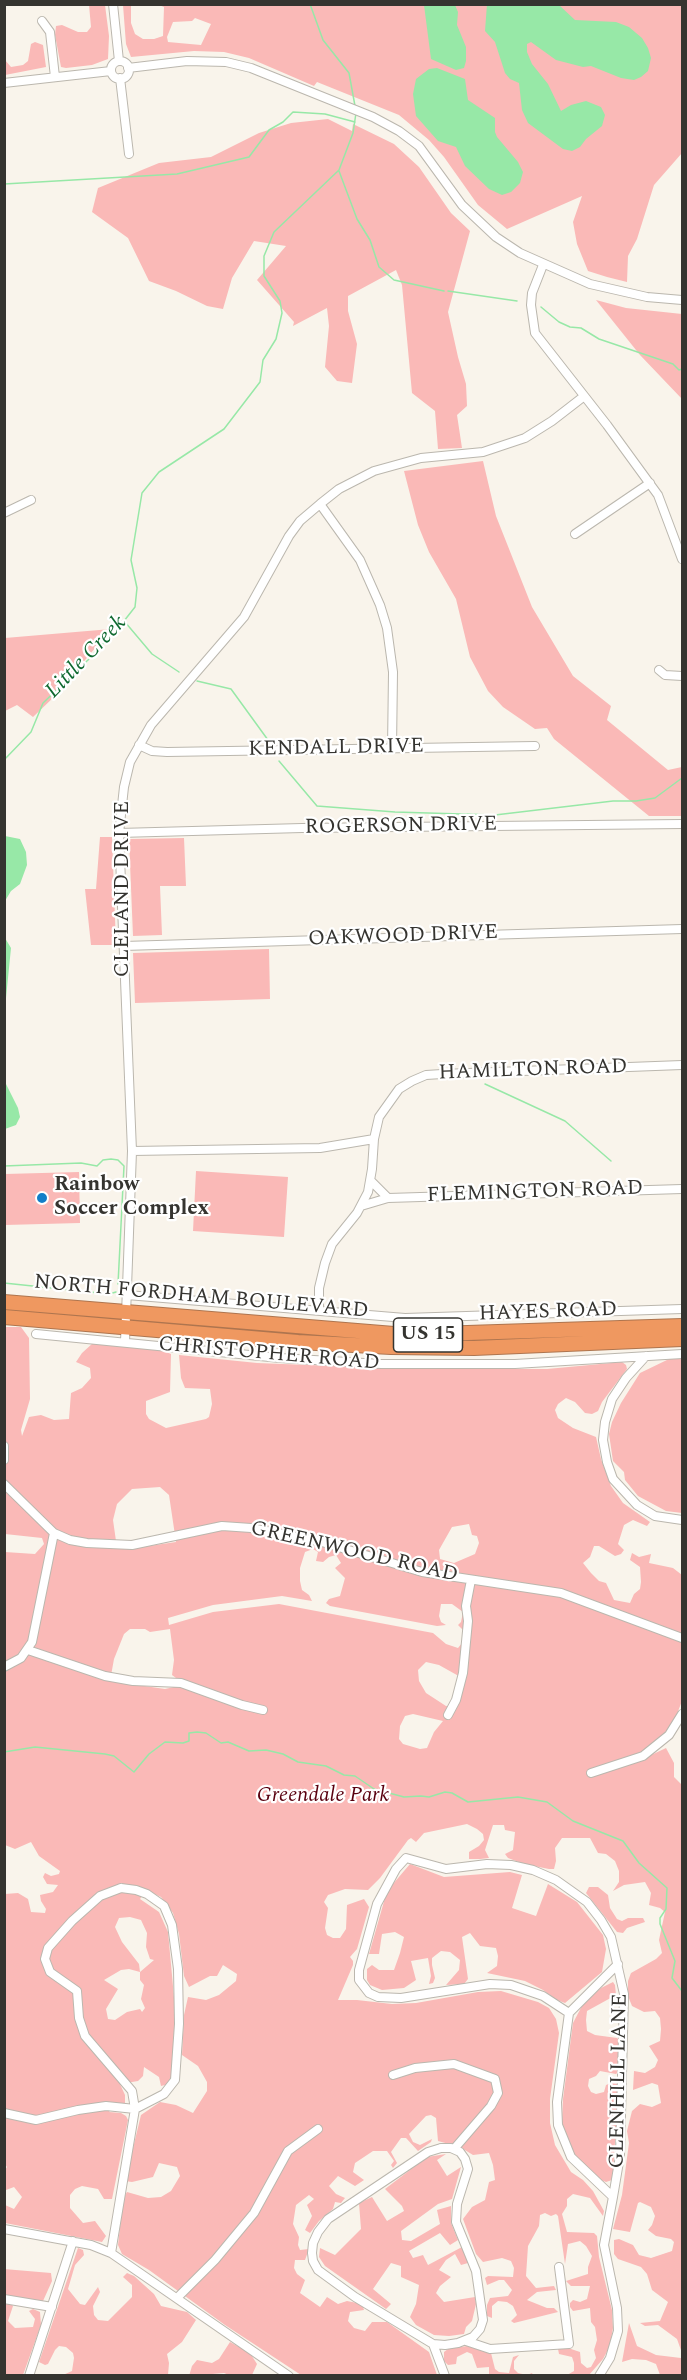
<!DOCTYPE html>
<style>
body{margin:0}
#map{position:relative;width:687px;height:2380px;overflow:hidden;background:#f9f4eb;font-family:Spectral,serif}
canvas{display:block}
.frame{position:absolute;inset:0;border:6px solid #353430;pointer-events:none}
</style>
<div id="map">
<canvas width="687" height="2380"></canvas>
<div class="frame"></div>
</div>
<script>
const c = document.querySelector('canvas').getContext('2d');
c.lineJoin = 'round';
function fillPath(path, color) {
  c.fillStyle = color;
  c.fill(path, 'evenodd');
}
function toPath(rows) {
  const path = new Path2D();
  for (const r of rows) {
    if (r.length === 3) {
      path.moveTo(r[0] + r[2], r[1]);
      path.arc(r[0], r[1], r[2], 0, 2 * Math.PI);
      continue;
    }
    path.moveTo(r[0], r[1]);
    for (let i = 2; i < r.length; i += 2) path.lineTo(r[i], r[i + 1]);
  }
  return path;
}
function trace(path, color, width, dash) {
  c.strokeStyle = color;
  c.lineWidth = width;
  c.lineCap = dash ? 'butt' : 'round';
  c.setLineDash(dash || []);
  c.stroke(path);
}
function drawText(font, color, halo, rows, align = 'center') {
  c.font = font + ' Spectral,serif';
  c.lineWidth = 4.5;
  c.setLineDash([]);
  c.textBaseline = 'middle';
  c.strokeStyle = halo;
  c.fillStyle = color;
  for (const [text, x, y, turn = 0] of rows) {
    c.save();
    c.translate(x, y);
    c.rotate((+turn || 0) * Math.PI / 180);
    c.textAlign = isNaN(turn) ? turn : align;
    if (halo) c.strokeText(text, 0, 0);
    c.fillText(text, 0, 0);
    c.restore();
  }
}
fillPath(toPath([
 [89,5,105,5,109,36,108,59,92,65,66,68,61,67,55,35,56,26,62,25,78,32,87,32,91,27],
 [123,5,131,5,131,23,135,34,143,39,154,39,163,36,164,7,159,5,682,5,682,153,654,185,637,239,628,256,627,282,607,277,588,271,577,244,573,222,582,196,507,229,478,205,444,157,429,140,399,115,317,82,314,86,249,58,224,52,194,51,131,57,126,44],
 [195,18,211,24,201,45,168,42,167,37,173,22,192,21],
 [35,42,43,45,46,67,5,75,5,60,11,67,23,65,28,61,31,44],
 [328,119,352,131,353,124,394,144,419,167,451,213,470,231,448,312,458,357,466,384,467,406,457,415,462,448,438,449,435,411,412,393,402,285,396,270,348,296,348,311,357,344,352,383,337,381,325,367,329,326,327,308,293,326,294,322,257,280,286,246,254,241,232,278,223,309,207,306,176,291,149,281,128,238,92,212,98,188,159,163,211,157,259,133,291,123],
 [596,300,626,308,682,314,682,399,640,355],
 [483,461,496,516,532,607,573,676,611,706,607,720,668,770,682,767,682,816,649,816,554,739,547,728,535,729,503,707,488,691,470,657,456,599,429,552,418,525,404,471],
 [111,629,55,696,33,717,17,705,5,711,5,638],
 [100,837,112,837,116,945,91,945,85,889,96,889],
 [184,838,186,886,160,886,162,935,133,936,129,839],
 [269,949,270,999,135,1003,133,953],
 [196,1171,288,1177,284,1237,193,1231],
 [79,1172,80,1223,5,1225,5,1174],
 [142,1321,178,1324,467,1338,461,1345,412,1345,140,1322],
 [5,1327,21,1327,29,1338,30,1399,21,1430,22,1436,29,1417,41,1415,54,1420,69,1419,71,1393,82,1388,91,1378,90,1368,76,1362,82,1353,93,1343,164,1351,171,1354,170,1392,146,1401,146,1414,149,1419,166,1428,206,1419,209,1417,212,1404,210,1389,185,1388,181,1378,179,1355,257,1363,412,1369,547,1369,622,1362,626,1365,627,1369,602,1402,598,1411,592,1414,585,1413,575,1402,566,1398,558,1404,555,1410,558,1418,573,1428,596,1437,601,1459,611,1486,623,1503,650,1522,647,1526,633,1520,624,1525,618,1544,624,1550,621,1554,615,1556,599,1546,594,1546,590,1557,583,1563,591,1573,599,1581,606,1583,614,1600,630,1603,634,1594,640,1589,641,1582,640,1567,630,1560,632,1553,639,1557,651,1554,649,1563,673,1568,682,1575,682,1701,675,1719,647,1757,666,1748,674,1763,674,1777,682,1785,682,2375,660,2375,656,2364,646,2360,632,2359,622,2362,629,2323,637,2346,656,2355,681,2358,682,2353,677,2339,658,2325,645,2326,640,2323,660,2321,668,2302,652,2290,647,2274,641,2267,618,2259,614,2254,614,2240,619,2239,633,2245,639,2255,651,2258,672,2251,674,2242,671,2239,656,2236,648,2230,652,2225,655,2216,651,2207,640,2202,638,2203,630,2232,613,2229,622,2195,629,2143,627,2131,632,2111,640,2104,652,2107,661,2103,658,2085,652,2083,633,2090,634,2071,645,2073,655,2067,658,2060,649,2046,660,2041,661,2029,660,2018,655,2011,644,2012,632,2006,628,1996,628,1981,631,1973,656,1959,662,1953,659,1940,665,1912,660,1908,649,1905,651,1893,645,1882,624,1885,613,1891,619,1882,619,1871,615,1861,606,1854,598,1853,590,1838,562,1838,555,1848,556,1861,554,1869,549,1869,524,1864,508,1858,505,1854,513,1850,515,1832,505,1830,504,1825,493,1825,485,1850,489,1858,480,1859,469,1859,469,1852,479,1846,484,1840,483,1834,477,1829,467,1824,424,1833,416,1842,411,1838,408,1840,380,1878,368,1890,345,1889,328,1895,324,1902,328,1908,325,1928,327,1935,333,1938,340,1938,346,1929,347,1905,364,1899,369,1907,357,1949,350,1957,353,1961,353,1965,338,2000,357,2000,392,2004,416,2003,478,1992,501,1991,538,2002,549,2008,556,2019,559,2033,550,2099,550,2123,555,2145,571,2172,583,2180,593,2191,604,2211,603,2216,590,2198,573,2194,567,2199,567,2206,562,2214,567,2232,594,2233,597,2236,599,2257,612,2310,613,2328,610,2346,603,2359,589,2375,567,2375,574,2371,574,2363,572,2357,559,2354,558,2349,568,2348,580,2352,581,2363,587,2368,591,2367,596,2358,594,2350,597,2340,595,2327,591,2322,590,2308,573,2311,570,2307,570,2303,573,2300,580,2302,587,2299,590,2286,571,2286,566,2281,588,2274,588,2267,592,2256,586,2246,580,2241,568,2244,565,2264,558,2216,556,2214,551,2216,545,2213,540,2215,539,2226,528,2246,526,2276,536,2288,554,2286,556,2290,537,2292,527,2300,547,2308,554,2308,558,2312,514,2323,511,2321,517,2315,513,2306,507,2302,498,2301,492,2306,492,2318,487,2316,487,2305,490,2298,508,2296,512,2290,504,2280,499,2280,487,2285,485,2278,488,2276,513,2277,514,2268,511,2261,502,2258,483,2262,476,2254,463,2219,472,2207,485,2200,489,2182,495,2180,493,2165,489,2153,473,2155,460,2147,438,2141,436,2118,431,2115,426,2116,409,2134,413,2142,420,2145,432,2139,431,2142,418,2151,406,2138,401,2138,391,2152,397,2163,393,2168,391,2165,394,2161,387,2151,373,2151,355,2163,353,2172,364,2180,355,2186,338,2176,329,2186,336,2194,345,2198,341,2203,335,2202,333,2209,319,2221,310,2233,305,2230,312,2216,307,2205,314,2199,309,2195,296,2205,293,2224,299,2237,298,2245,300,2250,309,2249,305,2260,295,2260,294,2268,297,2274,305,2280,300,2293,320,2307,327,2297,338,2304,347,2301,362,2304,364,2310,350,2312,348,2321,354,2328,365,2331,372,2322,387,2322,429,2352,437,2375,301,2375,225,2325,149,2270,122,2254,118,2245,123,2199,127,2192,148,2198,161,2197,171,2191,180,2176,177,2167,159,2163,153,2177,132,2182,125,2181,141,2115,160,2102,176,2105,193,2113,207,2091,207,2082,198,2066,182,2055,184,2015,188,1997,206,2000,219,1995,236,1981,237,1974,223,1965,217,1976,210,1976,189,1987,184,1976,179,1934,173,1913,161,1897,146,1890,140,1899,159,1912,168,1932,175,2008,172,2078,169,2084,161,2086,159,2077,144,2067,143,2076,138,2081,120,2084,125,2095,125,2103,116,2103,109,2112,121,2113,126,2116,128,2120,112,2199,104,2199,98,2189,82,2186,75,2189,70,2195,70,2208,83,2223,95,2221,106,2236,102,2242,5,2223,5,2205,14,2209,22,2197,14,2187,6,2190,5,2186,5,2170,7,2167,4,2163,5,1894,18,1893,28,1899,31,1912,45,1913,46,1909,41,1901,40,1895,53,1892,58,1885,47,1884,43,1877,45,1873,51,1876,59,1874,60,1871,39,1856,31,1842,15,1849,5,1845,5,1552,35,1554,44,1544,42,1538,5,1534],
 [160,1487,169,1495,176,1542,149,1546,116,1541,113,1520,117,1504,132,1489],
 [469,1524,472,1535,477,1536,479,1543,475,1554,454,1563,440,1559,439,1550,452,1527],
 [313,1549,318,1552,316,1561,323,1562,329,1557,336,1555,341,1563,335,1568,345,1578,340,1596,329,1599,326,1603,330,1606,437,1626,446,1625,441,1622,439,1616,441,1604,452,1604,463,1612,461,1622,458,1625,464,1631,462,1643,458,1648,446,1644,433,1633,279,1604,213,1612,169,1625,168,1618,213,1605,282,1596,312,1601,309,1595,302,1590,300,1581,300,1568,305,1552],
 [130,1629,145,1629,150,1632,170,1629,174,1660,172,1675,176,1678,174,1687,165,1689,110,1681,114,1659,124,1634],
 [426,1662,439,1665,464,1679,457,1705,446,1706,426,1693,419,1681,418,1670],
 [413,1714,443,1721,434,1732,427,1748,420,1749,403,1744,399,1739,400,1726,405,1716],
 [130,1917,141,1920,147,1933,146,1947,150,1959,154,1960,140,1972,139,1964,122,1942,115,1927,119,1918],
 [129,1969,140,1972,140,1980,144,1985,141,1999,145,2008,142,2012,140,2009,127,2012,115,2020,108,2019,106,2009,118,1989,104,1980,121,1970],
 [682,1358,682,1513,666,1511,638,1496,625,1480,624,1472,613,1461,609,1434,612,1422,621,1403,640,1373,669,1359],
 [410,1864,444,1877,510,1872,522,1875,512,1908,536,1916,548,1884,577,1902,603,1935,606,1949,602,1972,565,2003,557,2000,543,1990,525,1981,487,1973,497,1966,498,1956,496,1948,480,1946,470,1933,462,1937,468,1979,464,1984,446,1985,459,1970,460,1960,450,1952,441,1951,432,1958,432,1965,435,1978,433,1983,429,1984,431,1976,428,1958,411,1961,416,1980,404,1988,382,1990,370,1985,367,1980,367,1969,372,1965,379,1970,394,1970,400,1953,404,1937,395,1932,382,1934,379,1954,369,1954,387,1891],
 [589,1887,598,1887,608,1895,610,1908,617,1919,622,1921,628,1918,643,1918,645,1922,627,1928,623,1933,617,1932,586,1893],
 [613,1982,615,1985,616,1995,587,2011,586,2020,587,2031,595,2035,617,2038,620,2041,619,2071,616,2074,600,2071,596,2076,589,2079,588,2086,591,2092,596,2094,604,2092,606,2085,611,2083,619,2084,613,2171,612,2180,606,2182,599,2179,577,2159,565,2138,562,2122,563,2099,573,2023,584,2002,601,1988],
 [446,2154,437,2160,447,2176,461,2167,452,2199,438,2204,401,2231,402,2240,411,2241,440,2224,437,2210,451,2206,451,2223,458,2240,450,2245,440,2233,409,2251,413,2258,423,2255,428,2265,462,2247,468,2263,461,2265,455,2254,446,2260,439,2270,451,2277,440,2286,436,2293,444,2302,475,2297,476,2304,472,2321,466,2327,464,2334,449,2336,434,2335,416,2325,410,2317,416,2304,419,2285,401,2277,401,2266,391,2263,373,2289,391,2304,386,2309,325,2266,319,2257,320,2248,335,2255,361,2229,359,2203,372,2197,387,2221,404,2211,402,2206,385,2189,427,2157],
 [78,2248,83,2250,84,2255,75,2265,68,2289,80,2304,85,2305,98,2287,100,2292,93,2306,94,2315,98,2320,108,2321,132,2297,132,2285,123,2277,127,2273,134,2276,154,2294,161,2306,187,2312,196,2320,182,2342,167,2354,169,2363,168,2375,63,2375,72,2371,74,2358,73,2353,66,2347,59,2346,55,2350,48,2364,45,2365,39,2362],
 [4,2269,51,2273,52,2281,43,2301,5,2296,13,2306,8,2321,15,2328,33,2327,35,2319,29,2311,33,2309,40,2312,41,2325,23,2375,5,2375],
 [230,2342,250,2353,257,2364,252,2375,229,2375,224,2373,189,2376,192,2366,197,2360,212,2363,219,2359],
 [467,2346,491,2353,495,2369,499,2372,509,2373,513,2357,519,2355,514,2361,514,2369,518,2373,527,2375,532,2373,533,2375,489,2375,489,2367,477,2368,472,2354,467,2352,457,2357,456,2364,448,2365,444,2361,444,2352,448,2349]
]), '#fab9b7');
fillPath(toPath([
 [487,4,559,5,575,20,616,22,629,27,642,38,648,48,651,58,648,71,641,77,634,80,621,78,591,66,583,67,556,60,531,42,527,44,527,52,532,64,548,84,561,111,571,105,586,101,601,107,605,115,602,126,586,139,580,147,572,151,563,149,528,123,522,110,519,83,510,79,505,73,495,42,485,31],
 [424,5,455,5,458,12,457,25,466,47,466,61,464,68,456,70,431,59],
 [437,68,465,79,468,100,495,118,495,132,497,137,518,162,523,172,520,183,511,192,502,195,489,189,465,166,456,147,438,141,416,116,413,94,416,79,429,69],
 [5,836,20,839,26,852,27,865,20,884,11,891,5,901],
 [5,938,11,948,5,1008,4,1008],
 [5,1082,18,1108,20,1117,16,1125,5,1129]
]), '#97e8a7');
trace(toPath([
 [310,4,323,40,349,73,355,106],
 [339,171,357,219,370,240,379,267,394,280,444,291],
 [4,184,177,174,249,157,269,130,283,122,293,112,325,114,355,122],
 [448,291,517,301],
 [541,307,559,322,570,327,581,328,599,339,673,364,679,370,682,369],
 [125,622,152,654,179,672],
 [197,681,231,689,268,740],
 [4,760,31,732,43,703,88,660,124,621,135,607,137,588,131,560,142,493,159,472,224,429,260,382,263,360,276,339,282,313,280,301,264,276,264,256,274,232,339,170,353,133,356,113],
 [279,761,317,806,395,812,495,815,613,801,636,801,655,798,682,778],
 [485,1084,565,1121,611,1161],
 [4,1166,81,1163,97,1166,103,1160,111,1159,118,1160,124,1166,118,1284],
 [4,1283,109,1294,116,1292],
 [4,1752,35,1747,105,1754,114,1756,134,1772,149,1754,165,1742,183,1743,189,1741,189,1733,197,1732,206,1733,221,1743,228,1742,249,1751,266,1750,283,1754,298,1762,326,1766,344,1775,355,1776,374,1789,404,1797,421,1796,429,1797,445,1792,452,1793,468,1802,518,1797,547,1802,573,1821,623,1841,639,1863,667,1888,666,1909,660,1918,660,1924,675,1961,672,1978,682,1991]
]), '#97e8a7', 1.5);
const street = toPath([
 [113,4,119,61],
 [42,21,50,32,55,77],
 [120,70,9],
 [128,68,187,61,226,62,251,68,373,117,399,131,419,146,462,205,496,237,520,253,590,284,647,297,682,300],
 [120,78,129,154],
 [4,83,111,71],
 [543,265,532,293,531,305,535,333,607,425,658,495,682,559],
 [320,504,360,560,380,605,387,628,393,672,392,749],
 [4,513,31,500],
 [575,534,650,483],
 [659,670,665,675,682,676],
 [139,745,152,751,167,752,535,746],
 [119,833,302,828,682,824],
 [124,946,682,929],
 [132,1151,320,1148,374,1139],
 [371,1181,388,1198],
 [361,1206,388,1198,682,1189],
 [127,1295,405,1318,682,1309],
 [319,1311,319,1288,325,1263,332,1244,357,1213,368,1192,372,1169,374,1139,379,1117,399,1089,412,1081,426,1075,442,1074,682,1065],
 [36,1334,280,1358,381,1364,515,1364,682,1354],
 [125,1342,132,1151,119,833,124,787,130,762,151,725,244,617,289,536,300,521,320,504,339,489,374,471,421,458,483,452,525,438,552,421,583,397],
 [646,1356,626,1378,612,1399,605,1422,603,1440,607,1462,613,1479,637,1505,655,1516,682,1520],
 [4,1446,4,1460],
 [4,1484,54,1533,70,1540,87,1543,132,1545,222,1526,251,1528,322,1542,422,1572,561,1593,682,1638],
 [28,1650,105,1676,133,1681,181,1683,242,1705,263,1710],
 [4,1667,21,1658,32,1642,54,1533],
 [448,1715,456,1700,463,1673,468,1621,466,1606,471,1580],
 [591,1773,643,1756,669,1735,682,1714],
 [121,1888,136,1890,147,1894,164,1906,172,1925,178,1969,179,2024,175,2080,164,2094,135,2109,132,2091,85,2036,79,2018,77,1991,50,1972,45,1959,48,1948,72,1921,100,1896,121,1888],
 [569,2013,543,1996,511,1985,490,1984,401,1998,378,1997,369,1993,359,1980,359,1970,377,1904,396,1869,406,1858,446,1869,487,1864,511,1865,533,1870,556,1880,587,1902,601,1920,611,1937,624,1994,620,2156,613,2197],
 [393,2075,415,2068,454,2064,495,2079,498,2093,491,2106,454,2149],
 [4,2113,36,2120,78,2110,106,2106,135,2109,111,2253],
 [441,2148,451,2148,460,2152,465,2159,468,2169,457,2204,456,2222,476,2271,483,2320,480,2329,473,2337,458,2343,445,2345,433,2344,355,2297,318,2270,313,2261,312,2253,313,2243,318,2232,328,2219,428,2152,441,2148],
 [4,2229,91,2245,111,2253,289,2376],
 [177,2298,215,2260,254,2213,288,2151,318,2129],
 [4,2299,52,2307],
 [466,2341,490,2349,569,2344,559,2267],
 [433,2344,445,2376],
 [29,2376,73,2241],
 [599,2376,610,2358,618,2331,617,2308,604,2245,613,2197,571,2157,558,2125,557,2102,569,2013,618,1964]
]);
const highway = toPath([
 [4,1302,406,1335,682,1326],
 [4,1317,298,1342,391,1347,474,1348,682,1339]
]);
trace(street, '#bbb7ae', 10);
trace(highway, '#ae754f', 16);
trace(street, '#fff', 8);
trace(highway, '#ef9860', 14);
for (const [x, y, r, color] of [
 [42,1198,6,"#127ec8"]
]) {
  const dot = new Path2D();
  dot.arc(x, y, r, 0, 2 * Math.PI);
  c.fillStyle = color;
  c.fill(dot);
  trace(dot, '#fff', 2);
}
for (const [x, y, w] of [
 [428,1335,69]
]) {
  const box = new Path2D();
  box.roundRect(x - w / 2, y - 17, w, 34, 4.5);
  c.fillStyle = '#fff';
  c.fill(box);
  trace(box, '#353430', 1.5);
}
drawText('bold 20px', '#353430', null, [
 ["US 15",428,1335]
]);
drawText('21px', '#353430', '#fff', [
 ["KENDALL DRIVE",336,749,-1],
 ["ROGERSON DRIVE",401,827,-1],
 ["CLELAND DRIVE",124,889,-90],
 ["OAKWOOD DRIVE",403,937,-2],
 ["HAMILTON ROAD",533,1071,-2],
 ["FLEMINGTON ROAD",535,1193,-2],
 ["NORTH FORDHAM BOULEVARD",201,1298,5],
 ["HAYES ROAD",548,1313,-2],
 ["CHRISTOPHER ROAD",269,1355,5],
 ["GREENWOOD ROAD",354,1553,13],
 ["GLENHILL LANE",620,2081,-89]
]);
drawText('bold 21px', '#353430', '#fff', [
 ["Rainbow",54,1186],
 ["Soccer Complex",54,1210]
], 'left');
drawText('italic 21px', '#59000f', '#fff', [
 ["Greendale Park",323,1797]
]);
drawText('italic 22px', '#0f6930', '#fff', [
 ["Little Creek",87,658,-46]
]);
</script>
